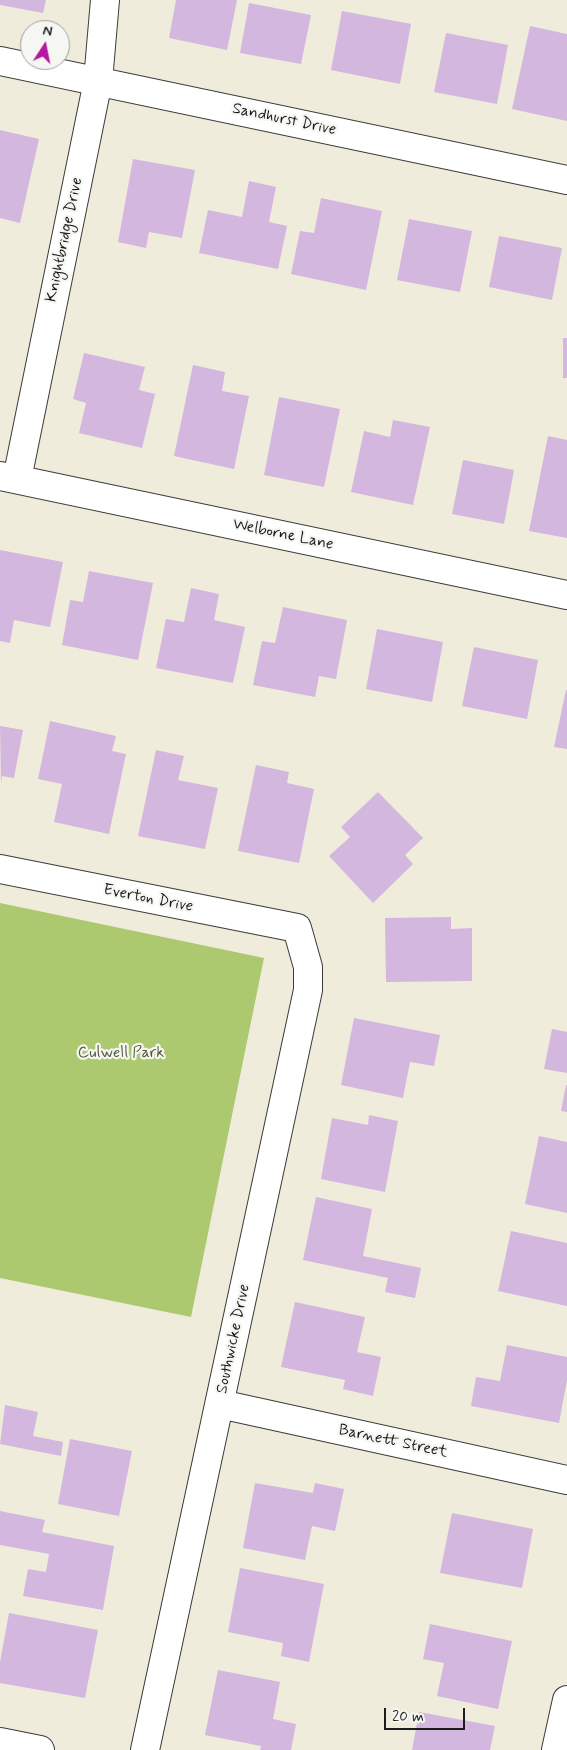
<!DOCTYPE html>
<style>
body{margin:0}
#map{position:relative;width:567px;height:1750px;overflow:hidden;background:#efecdb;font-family:Mynerve,sans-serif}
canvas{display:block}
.north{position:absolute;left:20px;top:20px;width:50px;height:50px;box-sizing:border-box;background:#f6f6f2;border:1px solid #9f9f9c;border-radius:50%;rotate:11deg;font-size:14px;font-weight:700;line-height:20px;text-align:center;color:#1c1c1c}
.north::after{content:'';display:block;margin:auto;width:18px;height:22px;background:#b5179e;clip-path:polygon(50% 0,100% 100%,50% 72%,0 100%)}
.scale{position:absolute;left:384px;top:1708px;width:81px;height:22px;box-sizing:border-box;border:2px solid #1c1c1c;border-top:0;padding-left:6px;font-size:15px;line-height:18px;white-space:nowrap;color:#1c1c1c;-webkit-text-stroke:4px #f6f6f2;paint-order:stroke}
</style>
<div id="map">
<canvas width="567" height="1750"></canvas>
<div class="north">N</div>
<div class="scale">20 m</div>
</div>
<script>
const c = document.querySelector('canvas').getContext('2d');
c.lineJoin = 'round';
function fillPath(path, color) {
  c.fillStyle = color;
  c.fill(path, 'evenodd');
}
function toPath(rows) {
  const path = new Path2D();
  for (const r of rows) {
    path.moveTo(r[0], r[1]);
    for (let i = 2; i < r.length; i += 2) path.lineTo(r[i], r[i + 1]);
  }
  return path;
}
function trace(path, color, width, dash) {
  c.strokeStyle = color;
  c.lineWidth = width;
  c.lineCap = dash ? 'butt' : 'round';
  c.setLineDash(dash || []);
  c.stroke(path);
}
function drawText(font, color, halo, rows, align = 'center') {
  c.font = font + ' Mynerve,sans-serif';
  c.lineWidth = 4.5;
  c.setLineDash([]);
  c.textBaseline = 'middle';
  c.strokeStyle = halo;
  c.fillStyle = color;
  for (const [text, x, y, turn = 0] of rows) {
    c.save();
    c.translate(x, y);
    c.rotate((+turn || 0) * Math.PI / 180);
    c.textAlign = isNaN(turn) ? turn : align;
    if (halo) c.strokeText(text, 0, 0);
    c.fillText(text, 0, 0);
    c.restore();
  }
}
fillPath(toPath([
 [0,903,264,958,191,1317,0,1278]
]), '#adc970');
fillPath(toPath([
 [0,0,46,0,43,13,0,5],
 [176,0,237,0,227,50,169,38],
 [249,3,311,15,301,64,240,53],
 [342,11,411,24,400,84,331,70],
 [530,26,567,34,567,121,512,109],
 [446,33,508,45,497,104,434,92],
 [0,130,39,139,20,223,0,218],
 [133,159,195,170,182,238,149,232,146,248,118,242],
 [249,181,276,187,269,222,287,226,278,269,199,253,208,210,242,217],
 [321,198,382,211,366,290,291,274,300,231,314,233],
 [409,219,472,231,460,292,397,280],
 [499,236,562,248,552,300,489,287],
 [563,338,567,338,567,378,563,378],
 [84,353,145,367,139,390,155,394,142,448,79,433,86,403,73,399],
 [193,365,225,372,222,391,249,396,234,469,174,456],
 [279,397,340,409,324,487,264,475],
 [393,420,430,427,413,505,351,492,364,431,390,437],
 [548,436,567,440,567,538,529,531],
 [463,460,514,470,504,524,452,514],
 [0,550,63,562,50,627,14,620,10,643,0,641],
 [89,571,153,583,138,660,62,645,70,600,83,602],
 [191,588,219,594,214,620,245,627,233,683,156,668,166,619,184,622],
 [283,607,347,620,336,679,319,676,315,697,253,685,262,641,275,643],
 [377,629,443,642,432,702,366,689],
 [474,647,538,660,527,719,462,706],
 [566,690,567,690,567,749,554,747],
 [50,721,116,736,112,751,126,754,109,834,54,822,62,784,38,779],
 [0,726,23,730,14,778,2,776,1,783],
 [156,750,184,756,178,780,218,788,205,849,138,836],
 [256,765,289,772,287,783,314,789,299,863,238,851],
 [378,792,423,838,405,855,413,864,373,903,329,856,350,837,341,827],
 [451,917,451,929,472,928,472,981,386,982,385,918],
 [354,1018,440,1035,434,1066,410,1062,403,1098,341,1085],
 [552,1029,567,1032,567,1073,544,1069],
 [566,1085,567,1085,567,1112,561,1111],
 [369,1115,398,1121,385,1192,321,1179,332,1118,368,1125],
 [539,1136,567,1142,567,1213,525,1204],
 [316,1197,372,1209,363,1256,421,1268,415,1298,385,1292,388,1278,303,1260],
 [511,1231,567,1243,567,1306,498,1291],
 [295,1302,365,1317,357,1352,381,1357,373,1396,343,1389,345,1380,281,1367],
 [507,1345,567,1357,567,1380,559,1423,471,1406,476,1377,500,1381],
 [5,1405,38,1412,33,1436,63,1442,61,1456,0,1444],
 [70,1439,132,1451,119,1516,58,1504],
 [255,1483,313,1493,315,1483,344,1489,335,1531,312,1526,305,1560,243,1548],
 [0,1511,45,1520,42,1532,114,1546,103,1610,23,1596,28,1569,46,1572,49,1554,0,1545],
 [452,1513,533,1529,522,1588,440,1573],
 [240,1568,324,1584,309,1662,281,1656,283,1643,228,1632],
 [9,1613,98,1630,85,1698,0,1683,0,1662],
 [430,1624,512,1641,498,1709,437,1696,444,1663,423,1659],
 [218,1670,280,1682,273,1719,296,1724,291,1750,260,1750,261,1746,205,1735],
 [419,1712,495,1726,490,1750,412,1750]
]), '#d3b7df');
const street = toPath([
 [0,61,567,180],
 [0,476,567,595],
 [17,479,98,81,105,0],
 [0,869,297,928,308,967,308,990,145,1750],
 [220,1404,567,1480],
 [0,1742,40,1750],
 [556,1750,567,1700]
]);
trace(street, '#3c3b39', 30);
trace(street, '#fff', 28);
drawText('16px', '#1c1c1c', '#f6f6f2', [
 ["Sandhurst Drive",284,120,12],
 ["Knightbridge Drive",65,240,-78],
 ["Welborne Lane",283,535,12],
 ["Everton Drive",148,899,11],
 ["Southwicke Drive",234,1339,-78],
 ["Barnett Street",393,1442,12]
]);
drawText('16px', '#4f5939', '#f6f6f2', [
 ["Culwell Park",121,1054]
]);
</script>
